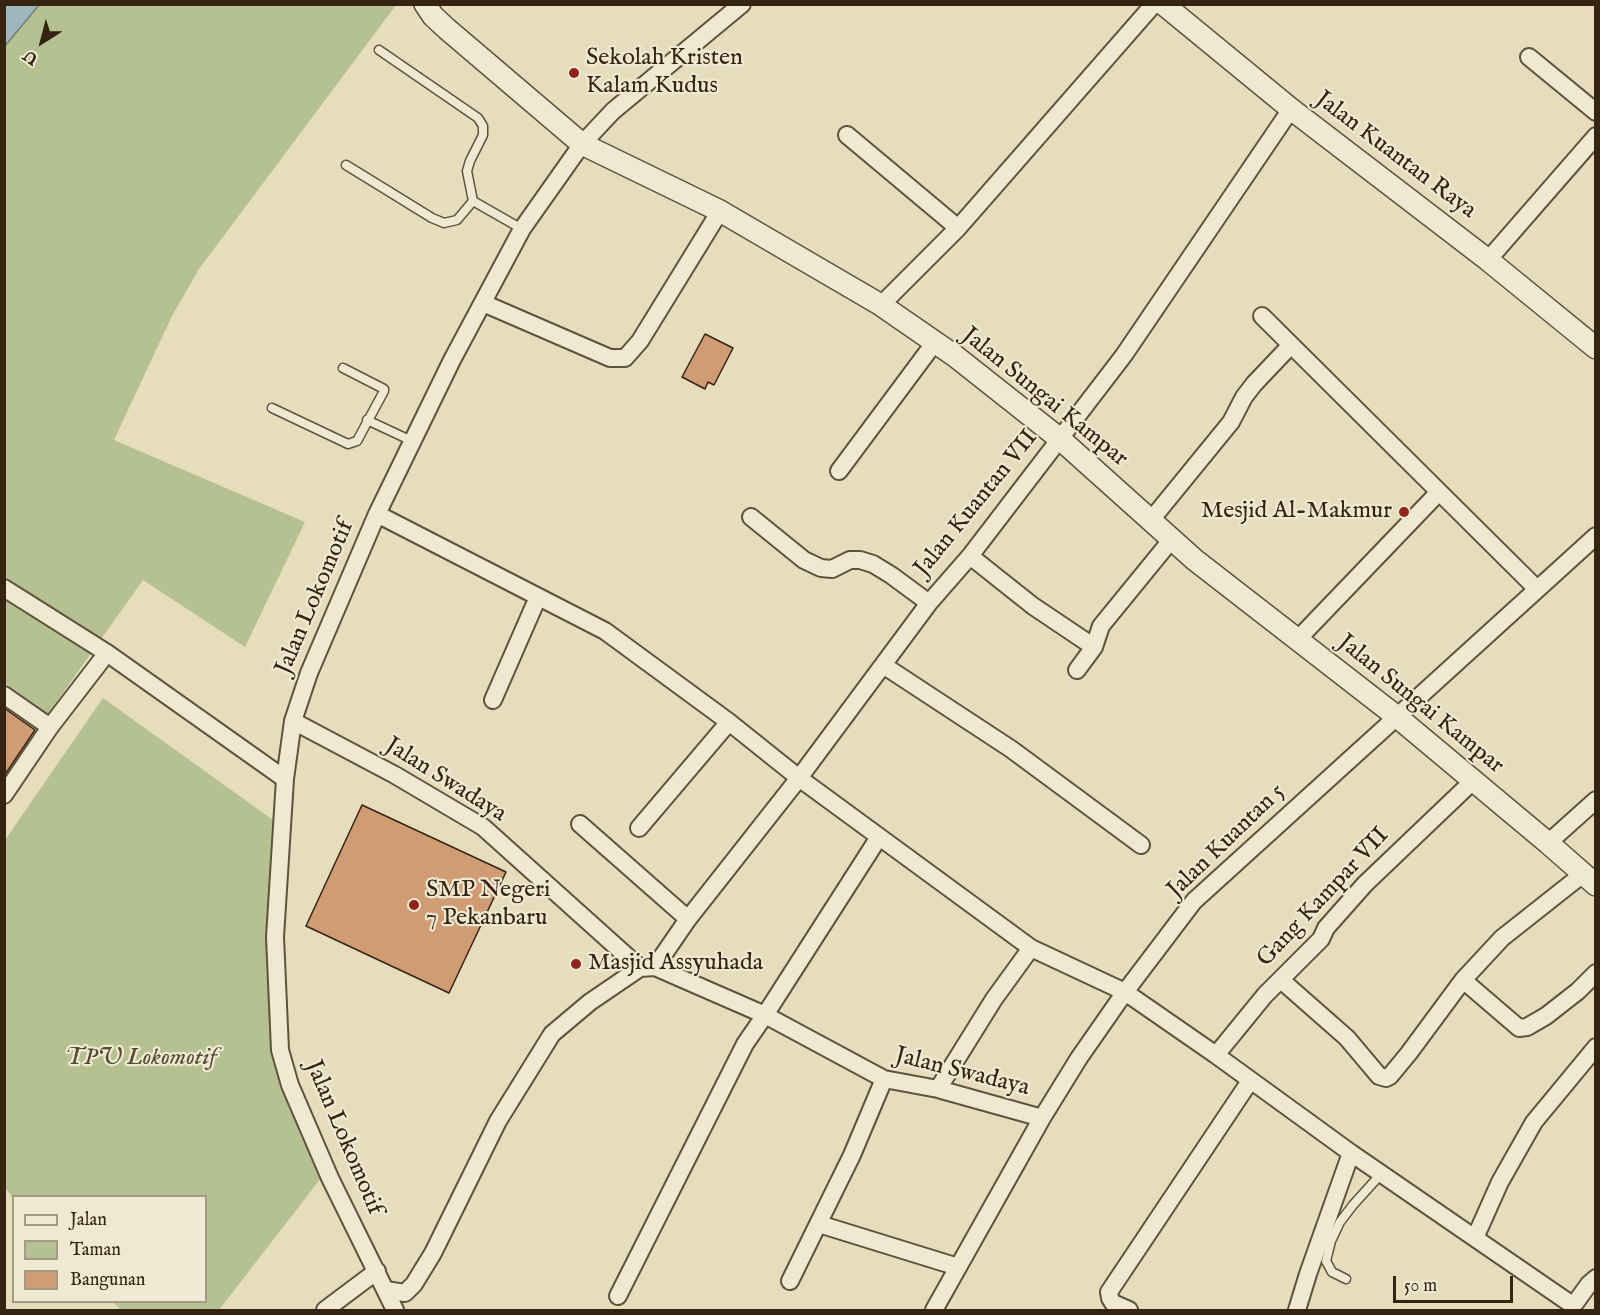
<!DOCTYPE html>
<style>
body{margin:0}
#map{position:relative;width:1600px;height:1315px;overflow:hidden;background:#e6ddbc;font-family:"IM FELL English",serif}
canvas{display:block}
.frame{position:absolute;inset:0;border:6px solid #352412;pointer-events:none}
.legend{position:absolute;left:12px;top:1195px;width:195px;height:108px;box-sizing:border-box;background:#efe9d3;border:2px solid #a59a86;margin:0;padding:8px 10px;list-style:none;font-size:18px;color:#352412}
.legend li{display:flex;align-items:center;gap:12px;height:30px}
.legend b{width:30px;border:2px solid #a59a86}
.north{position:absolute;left:12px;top:12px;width:60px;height:60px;-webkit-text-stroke:4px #efe9d3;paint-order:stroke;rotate:216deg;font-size:16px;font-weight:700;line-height:24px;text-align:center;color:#352412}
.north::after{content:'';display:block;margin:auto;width:21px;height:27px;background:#352412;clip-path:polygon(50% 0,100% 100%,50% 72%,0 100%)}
.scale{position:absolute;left:1393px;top:1276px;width:120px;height:27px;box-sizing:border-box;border:3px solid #352412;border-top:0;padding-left:8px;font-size:18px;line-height:21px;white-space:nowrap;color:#352412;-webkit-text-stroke:4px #efe9d3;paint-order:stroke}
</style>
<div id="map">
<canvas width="1600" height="1315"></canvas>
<div class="frame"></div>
<ul class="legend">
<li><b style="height:8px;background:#efe9d3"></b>Jalan</li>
<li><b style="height:16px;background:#b5c191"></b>Taman</li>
<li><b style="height:16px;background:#cf9c74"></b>Bangunan</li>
</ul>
<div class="north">U</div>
<div class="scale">50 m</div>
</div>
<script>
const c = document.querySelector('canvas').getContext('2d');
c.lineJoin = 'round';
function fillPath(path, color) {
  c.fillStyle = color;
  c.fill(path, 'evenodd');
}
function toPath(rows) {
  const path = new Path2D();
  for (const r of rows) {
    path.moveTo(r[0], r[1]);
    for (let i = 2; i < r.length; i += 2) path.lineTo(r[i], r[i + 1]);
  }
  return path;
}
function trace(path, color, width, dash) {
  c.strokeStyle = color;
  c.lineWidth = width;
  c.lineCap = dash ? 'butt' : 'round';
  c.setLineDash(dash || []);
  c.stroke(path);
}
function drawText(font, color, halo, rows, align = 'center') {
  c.font = font + ' "IM FELL English",serif';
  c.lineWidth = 4.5;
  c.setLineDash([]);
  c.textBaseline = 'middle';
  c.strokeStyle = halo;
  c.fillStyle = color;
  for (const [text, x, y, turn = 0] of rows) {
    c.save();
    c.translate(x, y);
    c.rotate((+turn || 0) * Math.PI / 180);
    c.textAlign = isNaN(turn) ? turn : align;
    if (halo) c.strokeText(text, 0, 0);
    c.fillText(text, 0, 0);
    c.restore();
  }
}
fillPath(toPath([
 [39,5,396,5,199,269,172,316,114,440,305,522,245,647,143,580,48,714,5,683,5,46],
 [103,698,273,820,271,937,277,1064,321,1178,219,1310,121,1310,113,1302,206,1302,206,1196,14,1196,13,1198,5,1188,5,840]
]), '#b5c191');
const water = toPath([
 [5,4,39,5,5,46,4,5,5,4]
]);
fillPath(water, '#9db8bd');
trace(water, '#737d79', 1.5);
const building = toPath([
 [705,334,733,348,714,385,708,382,705,389,682,377,705,334],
 [4,708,35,730,4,776,4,708],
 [362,805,506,872,449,993,306,926,362,805]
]);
fillPath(building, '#cf9c74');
trace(building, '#352412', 1.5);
const service = toPath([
 [379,50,478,118,483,126,483,135,470,161,467,171,473,201],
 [346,165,432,218,444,223,457,220,473,201,522,229],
 [272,408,348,444,357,441,384,391,384,389,343,368],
 [367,420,412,441],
 [1346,1279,1332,1272,1326,1261,1331,1241,1340,1222,1353,1205,1381,1174]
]);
const minor = toPath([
 [1529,57,1596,112],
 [847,135,958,228],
 [1488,260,1596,136],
 [483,303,610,358,625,358,640,341,720,211],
 [881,305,958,228,1154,4],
 [1262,316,1537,589],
 [839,471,935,342],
 [377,514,605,631,729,722,799,778,1031,948,1125,992,1216,1055,1351,1153,1568,1302,1572,1304,1576,1302,1589,1284,1596,1278],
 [751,517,804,560,821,568,832,569,850,560,860,560,873,564,891,575,929,603],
 [1151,520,1231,422,1244,397,1254,384,1291,345],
 [970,556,1033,606,1094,647],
 [4,588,107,653,285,779],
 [1298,639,1439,492],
 [883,665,1011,749,1141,845],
 [1077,670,1094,647,1101,626,1172,539],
 [4,695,50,727],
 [493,700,538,597],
 [293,721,395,775,483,827,640,968,655,967,765,1015,884,1079,938,1089,1042,1118],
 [4,795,50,727,107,653],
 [580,824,688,919],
 [639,828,729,722],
 [1548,843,1596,800],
 [655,967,688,919,799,778,929,603,970,556,1124,355,1291,109],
 [1281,980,1347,1038,1379,1076,1386,1078,1390,1076,1409,1053,1463,980,1502,938,1583,874],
 [1463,980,1519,1028,1527,1027,1546,1016,1578,991,1596,973],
 [1216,1055,1265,995,1321,939,1326,928,1365,884,1474,780],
 [938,1089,994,999,1031,948],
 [819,1224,958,1267],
 [1475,1238,1500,1182,1534,1122,1596,1047],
 [790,1281,852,1155,884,1079],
 [386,1290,405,1293,414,1284,433,1253,498,1121,552,1034,590,1002,640,968],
 [618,1296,745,1044,765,1015,879,837],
 [325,1310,377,1271],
 [395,1310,330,1178,290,1085,280,1050,275,937,285,779,293,721,309,673,377,514,452,360,522,229,582,144,613,111,742,4],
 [934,1310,1042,1118,1079,1058,1125,992,1194,901,1596,536],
 [1129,1310,1113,1303,1110,1298,1109,1292,1250,1081],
 [1297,1310,1308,1274,1351,1153]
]);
const tertiary = toPath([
 [425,4,433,16,447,29,582,144,720,211,881,305,955,356,1060,439,1195,560,1396,716,1548,843,1596,885],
 [1163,4,1291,109,1488,260,1596,348]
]);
trace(service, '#61523c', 11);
trace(minor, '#61523c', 20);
trace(tertiary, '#61523c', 24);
trace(service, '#efe9d3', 8);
trace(minor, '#efe9d3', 16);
trace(tertiary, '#efe9d3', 21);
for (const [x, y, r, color] of [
 [574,73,6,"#8f2418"],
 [1404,512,6,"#8f2418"],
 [414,905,6,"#8f2418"],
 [576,964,6,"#8f2418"]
]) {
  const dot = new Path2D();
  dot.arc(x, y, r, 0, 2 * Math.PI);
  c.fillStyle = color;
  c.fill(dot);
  trace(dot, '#efe9d3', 2);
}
drawText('24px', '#352412', '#efe9d3', [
 ["Sekolah Kristen",586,59],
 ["Kalam Kudus",586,87],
 ["Mesjid Al-Makmur",1392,512,"right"],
 ["SMP Negeri",426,891],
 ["7 Pekanbaru",426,919],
 ["Masjid Assyuhada",588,964]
], 'left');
drawText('24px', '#352412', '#efe9d3', [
 ["Jalan Kuantan Raya",1395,156,37],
 ["Jalan Sungai Kampar",1044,398,39],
 ["Jalan Kuantan VII",977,504,-51],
 ["Jalan Lokomotif",316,598,-67],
 ["Jalan Sungai Kampar",1420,705,39],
 ["Jalan Swadaya",445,781,32],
 ["Jalan Kuantan 5",1227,842,-44],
 ["Gang Kampar VII",1324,898,-47],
 ["Jalan Swadaya",962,1073,14],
 ["Jalan Lokomotif",343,1138,67]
]);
drawText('italic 24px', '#554b32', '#efe9d3', [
 ["TPU Lokomotif",141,1059]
]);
</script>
